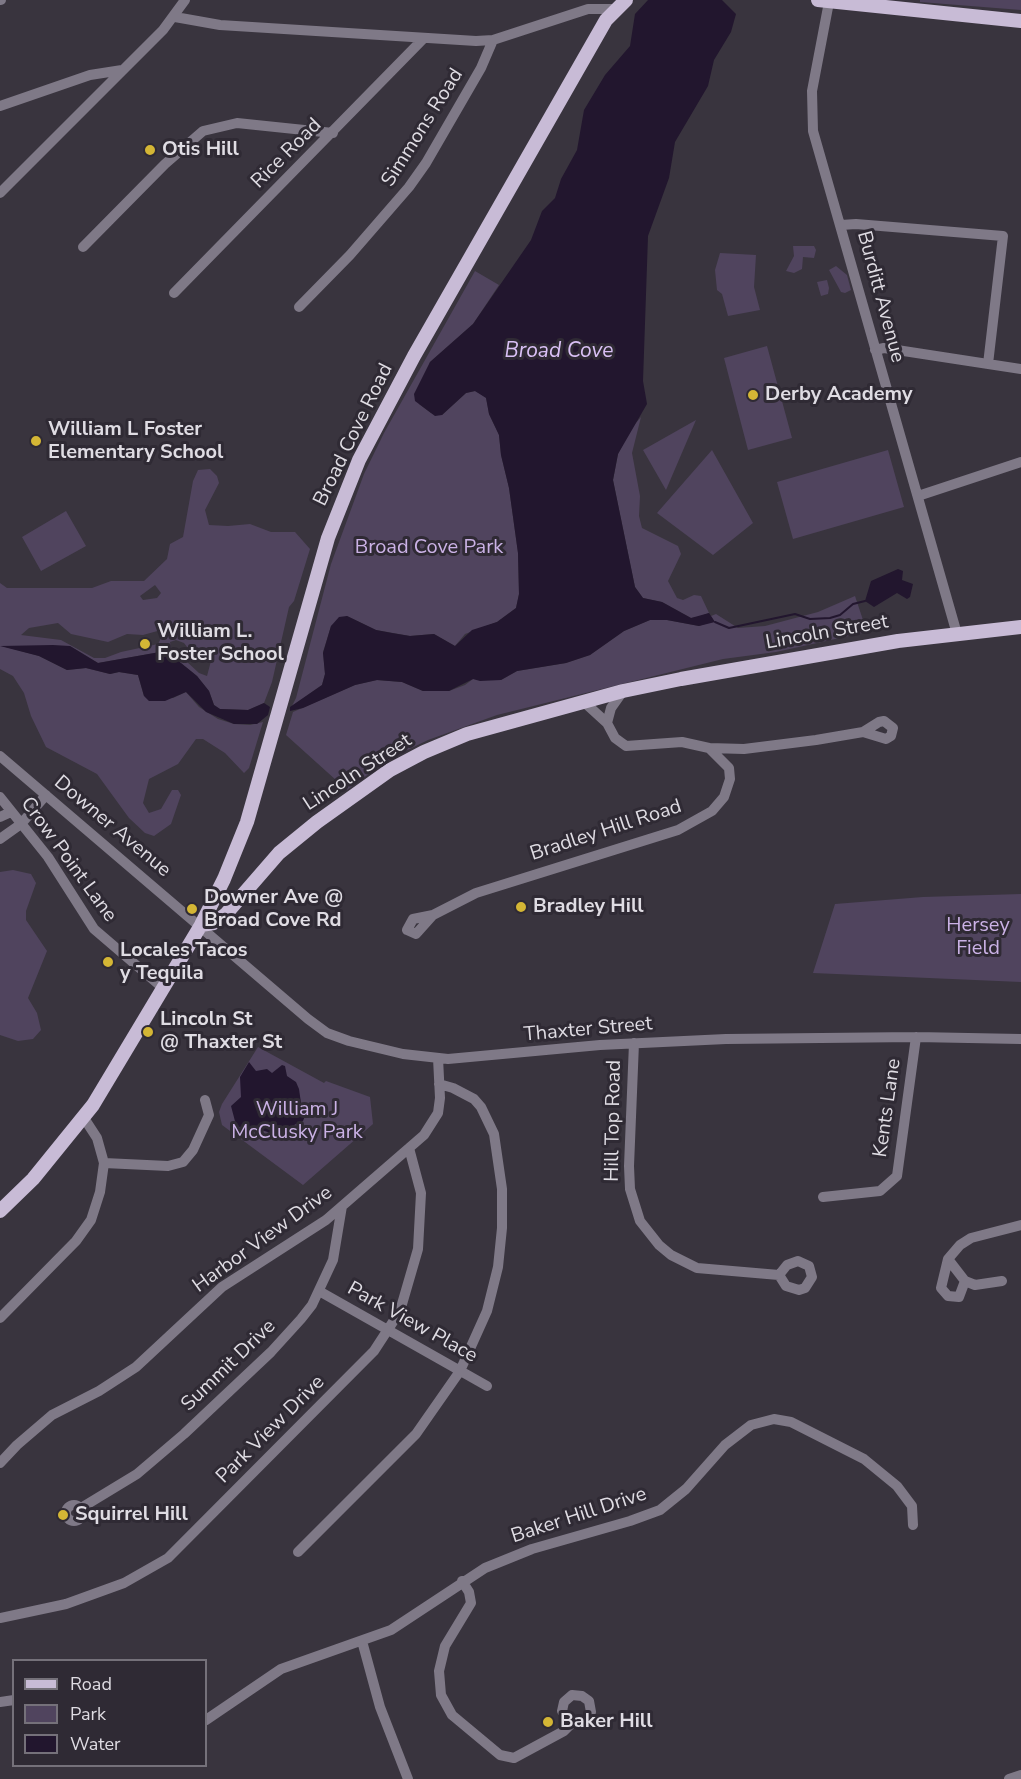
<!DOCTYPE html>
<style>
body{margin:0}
#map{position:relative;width:1021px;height:1779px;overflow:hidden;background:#39343e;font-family:"Nunito Sans",sans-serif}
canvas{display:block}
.legend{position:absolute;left:12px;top:1659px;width:195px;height:108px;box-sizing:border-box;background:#2f2a34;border:2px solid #75717a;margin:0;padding:8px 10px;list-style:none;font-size:18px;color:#dfdce3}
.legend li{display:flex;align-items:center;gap:12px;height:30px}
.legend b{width:30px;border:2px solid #75717a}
</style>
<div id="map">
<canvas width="1021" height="1779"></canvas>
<ul class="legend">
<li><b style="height:8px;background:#c8bbd6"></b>Road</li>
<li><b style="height:16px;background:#50445e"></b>Park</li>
<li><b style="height:16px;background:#22162e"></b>Water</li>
</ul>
</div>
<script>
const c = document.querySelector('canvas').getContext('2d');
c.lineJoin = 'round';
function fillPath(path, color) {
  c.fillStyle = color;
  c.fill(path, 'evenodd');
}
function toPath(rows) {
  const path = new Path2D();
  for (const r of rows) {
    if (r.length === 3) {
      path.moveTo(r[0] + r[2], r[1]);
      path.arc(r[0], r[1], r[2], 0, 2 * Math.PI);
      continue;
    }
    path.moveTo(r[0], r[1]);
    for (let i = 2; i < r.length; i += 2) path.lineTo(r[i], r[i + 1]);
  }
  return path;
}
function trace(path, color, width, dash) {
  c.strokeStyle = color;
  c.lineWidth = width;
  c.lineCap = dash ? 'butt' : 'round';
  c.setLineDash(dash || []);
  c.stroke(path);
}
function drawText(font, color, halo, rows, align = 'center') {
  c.font = font + ' "Nunito Sans",sans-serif';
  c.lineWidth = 6;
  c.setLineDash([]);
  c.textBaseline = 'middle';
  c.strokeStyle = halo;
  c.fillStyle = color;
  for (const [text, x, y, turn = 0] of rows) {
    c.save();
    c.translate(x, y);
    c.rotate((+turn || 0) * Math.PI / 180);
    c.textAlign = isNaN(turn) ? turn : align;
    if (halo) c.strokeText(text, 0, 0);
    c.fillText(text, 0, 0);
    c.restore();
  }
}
fillPath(toPath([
 [920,0,1021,0,1021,10,920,2],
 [793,246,814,246,816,250,814,258,803,257,802,269,794,273,786,271,794,256],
 [720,253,756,255,754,287,760,310,728,316,722,294,717,290,715,270],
 [836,266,847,275,851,290,845,293,841,292,829,270],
 [475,271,499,285,473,324,430,362,419,404,431,413,442,415,466,393,475,391,486,397,489,414,499,435,501,455,509,488,518,553,519,594,516,608,497,622,465,634,455,646,434,634,410,636,376,630,347,616,331,626,323,652,325,674,322,685,292,706,296,698,331,564,364,474,384,433],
 [827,280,829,288,828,294,821,296,817,282],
 [767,346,792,438,748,450,724,358],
 [641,417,632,453,640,496,639,516,642,528,678,546,681,554,668,581,677,598,683,600,694,595,701,596,709,613,698,617,691,618,662,602,643,598,635,587,613,480,618,454,629,431],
 [696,420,666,490,643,450],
 [712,450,753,523,713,555,657,513],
 [888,450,904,507,793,539,777,482],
 [210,469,217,476,219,483,205,510,209,525,228,526,250,524,271,532,295,532,310,549,294,601,289,607,272,682,264,703,248,710,220,709,214,705,209,691,197,676,171,655,160,652,98,663,70,646,2,646,39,656,67,670,86,668,110,674,119,672,138,675,144,696,173,698,186,692,199,707,218,719,234,724,250,725,263,722,249,768,244,773,225,753,203,739,196,739,178,764,149,779,143,803,149,813,161,809,172,790,178,790,181,795,171,824,154,836,145,833,129,818,97,774,46,747,31,716,24,693,13,676,0,669,0,583,7,588,92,588,111,581,144,581,167,559,170,544,183,537,193,481,198,470],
 [155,585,161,593,157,598,143,600,140,596],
 [58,623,71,634,108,642,127,634,143,635,161,630,164,632,158,644,121,652,105,658,94,658,61,640,21,635,29,628],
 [176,640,184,643,194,656,209,657,211,661,207,676,199,673,171,647,170,642],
 [66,511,86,546,41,571,22,537],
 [855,596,867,632,776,652,723,659,497,715,428,740,389,759,347,790,286,735,293,712,355,685,377,680,402,682,423,691,449,691,465,685,473,679,501,680,517,671,566,663,590,655,624,631,650,620,667,620,699,626,714,621,711,616,716,614,738,628,765,626,818,612],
 [13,870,31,874,36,883,26,911,26,920,47,951,28,998,37,1013,41,1030,33,1039,18,1041,0,1035,0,872],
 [1021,894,1021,982,813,973,835,904,923,897],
 [258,1047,324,1083,326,1081,370,1097,373,1124,303,1185,222,1125,219,1112,222,1104]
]), '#50445e');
fillPath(toPath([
 [648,0,722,0,736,14,731,32,714,60,708,86,675,142,669,178,648,236,643,381,647,404,618,454,613,480,635,587,643,598,662,602,691,618,709,613,715,622,699,626,667,620,650,620,624,631,590,655,566,663,517,671,501,680,480,681,473,679,449,691,423,691,402,682,377,680,355,685,303,708,290,711,290,707,322,685,325,674,323,653,331,626,339,617,347,616,376,630,392,633,410,636,434,634,455,646,472,630,497,622,516,608,519,594,518,553,509,488,501,455,499,435,489,414,486,398,475,391,466,393,442,415,435,416,415,401,414,394,430,362,473,324,531,240,542,211,555,198,561,179,577,150,584,110,605,75,630,46,635,14],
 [898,569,903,571,902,580,913,584,910,597,907,599,897,593,874,607,865,601,871,581],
 [53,645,70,646,98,663,160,652,171,655,197,676,209,691,214,705,220,709,248,710,264,703,270,707,268,715,257,724,234,724,206,712,186,692,165,701,149,701,144,696,138,675,119,672,110,674,86,668,67,670,39,656,0,646],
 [249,1062,256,1071,267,1069,272,1073,282,1065,285,1066,287,1076,296,1082,299,1089,301,1103,307,1111,303,1121,274,1134,252,1127,243,1129,236,1125,231,1106,241,1097,240,1077]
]), '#22162e');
trace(toPath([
 [715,622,729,628,795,614,810,619,830,618,840,615,853,604,865,601]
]), '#22162e', 2);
trace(toPath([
 [0,0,1,0],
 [829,2,812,91,813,131,957,634],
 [175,17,220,25,476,41,493,40,588,9,615,9],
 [0,106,90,75,122,70],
 [0,193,163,30,185,0],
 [841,225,856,224,1003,236,988,364],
 [83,247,165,164,203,131,237,123,333,133],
 [174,293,424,38],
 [299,307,350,255,409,187,426,163,481,68,493,40],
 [875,350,884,348,1021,369],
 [918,496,1021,462],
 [607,723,611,708,623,691],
 [709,748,744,749,816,740,863,732,879,722,884,721,893,728,891,736,886,739,863,732],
 [0,756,308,1019,327,1033,349,1041,403,1054,448,1059,600,1045,726,1039,916,1037,1021,1039],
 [0,797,48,857,94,929,164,989],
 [0,817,11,812],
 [0,839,21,824,46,795],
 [433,915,413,919,407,930,416,934,433,915,476,893,678,830,712,811,724,797,730,779,729,768,709,748,682,742,626,746,615,738,607,723,584,702],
 [634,1043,629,1166,630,1189,640,1221,659,1245,671,1255,697,1268,779,1275,786,1286,799,1290,805,1288,812,1277,809,1266,798,1261,787,1265,779,1275],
 [104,1163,168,1166,183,1162,193,1150,209,1115,205,1100],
 [823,1197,880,1191,897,1176,916,1037],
 [948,1259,965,1281],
 [1002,1281,975,1285,965,1281,959,1297,948,1296,941,1288,948,1259,960,1245,971,1238,1021,1225],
 [319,1291,487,1386],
 [0,1318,76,1241,91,1220,100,1192,104,1163,97,1138,84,1118],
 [0,1463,17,1445,52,1415,99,1391,136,1367,222,1287,326,1220,424,1135,438,1113,440,1098,438,1058],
 [74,1513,8],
 [81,1508,137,1474,184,1434,271,1352,301,1319,312,1305,333,1260,342,1206],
 [298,1552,416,1434,460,1371,487,1311,498,1267,502,1228,502,1189,494,1134,481,1107,474,1099,453,1088,439,1084],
 [462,1581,469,1592,471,1603,445,1646,439,1671,441,1695,452,1715,500,1755,514,1758,564,1731,572,1723,583,1722,588,1718,591,1712,589,1701,582,1696,572,1695,564,1702,562,1711,572,1723],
 [0,1618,66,1604,124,1583,168,1558,374,1351,400,1311,418,1249,421,1193,409,1148],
 [362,1641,380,1707,408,1779],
 [0,1702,14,1700],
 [206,1720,281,1669,391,1630,485,1568,532,1549,630,1521,660,1510,686,1489,725,1445,751,1425,774,1419,791,1422,864,1459,897,1486,912,1506,913,1525],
 [1009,1779,1021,1775]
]), '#7f7987', 10);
trace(toPath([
 [818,0,1021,21],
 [201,925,214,923,226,914,279,853,317,822,390,770,424,752,467,734,623,691,681,679,898,641,1021,627],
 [0,1211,33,1179,93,1105,201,925,224,879,247,822,328,538,359,460,414,356,606,20,626,0]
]), '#c8bbd6', 14);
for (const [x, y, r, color] of [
 [150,150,6,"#d4b635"],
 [753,395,6,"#d4b635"],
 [36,441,6,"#d4b635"],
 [145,644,6,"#d4b635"],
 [521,907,6,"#d4b635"],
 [192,909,6,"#d4b635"],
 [108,962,6,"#d4b635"],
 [148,1032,6,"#d4b635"],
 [63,1515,6,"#d4b635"],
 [548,1722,6,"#d4b635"]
]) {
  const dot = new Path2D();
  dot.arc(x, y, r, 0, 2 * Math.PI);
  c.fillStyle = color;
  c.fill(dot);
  trace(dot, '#2f2a34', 2);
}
drawText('20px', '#dfdce3', '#2f2a34', [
 ["Simmons Road",423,128,-58],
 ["Rice Road",287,154,-45],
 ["Burditt Avenue",880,297,75],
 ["Broad Cove Road",354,435,-64],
 ["Lincoln Street",827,633,-10],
 ["Lincoln Street",358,773,-33],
 ["Downer Avenue",112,827,40],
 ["Bradley Hill Road",606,831,-18],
 ["Crow Point Lane",68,860,54],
 ["Thaxter Street",588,1030,-5],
 ["Kents Lane",888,1108,-82],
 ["Hill Top Road",614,1121,-89],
 ["Harbor View Drive",263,1240,-36],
 ["Park View Place",412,1323,29],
 ["Summit Drive",229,1366,-44],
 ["Park View Drive",271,1430,-45],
 ["Baker Hill Drive",579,1516,-18]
]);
drawText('bold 20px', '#dfdce3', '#2f2a34', [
 ["Otis Hill",162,150],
 ["Derby Academy",765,395],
 ["William L Foster",48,430],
 ["Elementary School",48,453],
 ["William L.",157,632],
 ["Foster School",157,655],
 ["Downer Ave @",204,898],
 ["Broad Cove Rd",204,921],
 ["Bradley Hill",533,907],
 ["Locales Tacos",120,951],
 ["y Tequila",120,974],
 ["Lincoln St",160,1020],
 ["@ Thaxter St",160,1043],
 ["Squirrel Hill",75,1515],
 ["Baker Hill",560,1722]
], 'left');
drawText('20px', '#cbb2e6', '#2f2a34', [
 ["Broad Cove Park",429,548],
 ["Hersey",978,926],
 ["Field",978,949],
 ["William J",297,1110],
 ["McClusky Park",297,1133]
]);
drawText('italic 21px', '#d9c0f5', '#2f2a34', [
 ["Broad Cove",559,352]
]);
</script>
